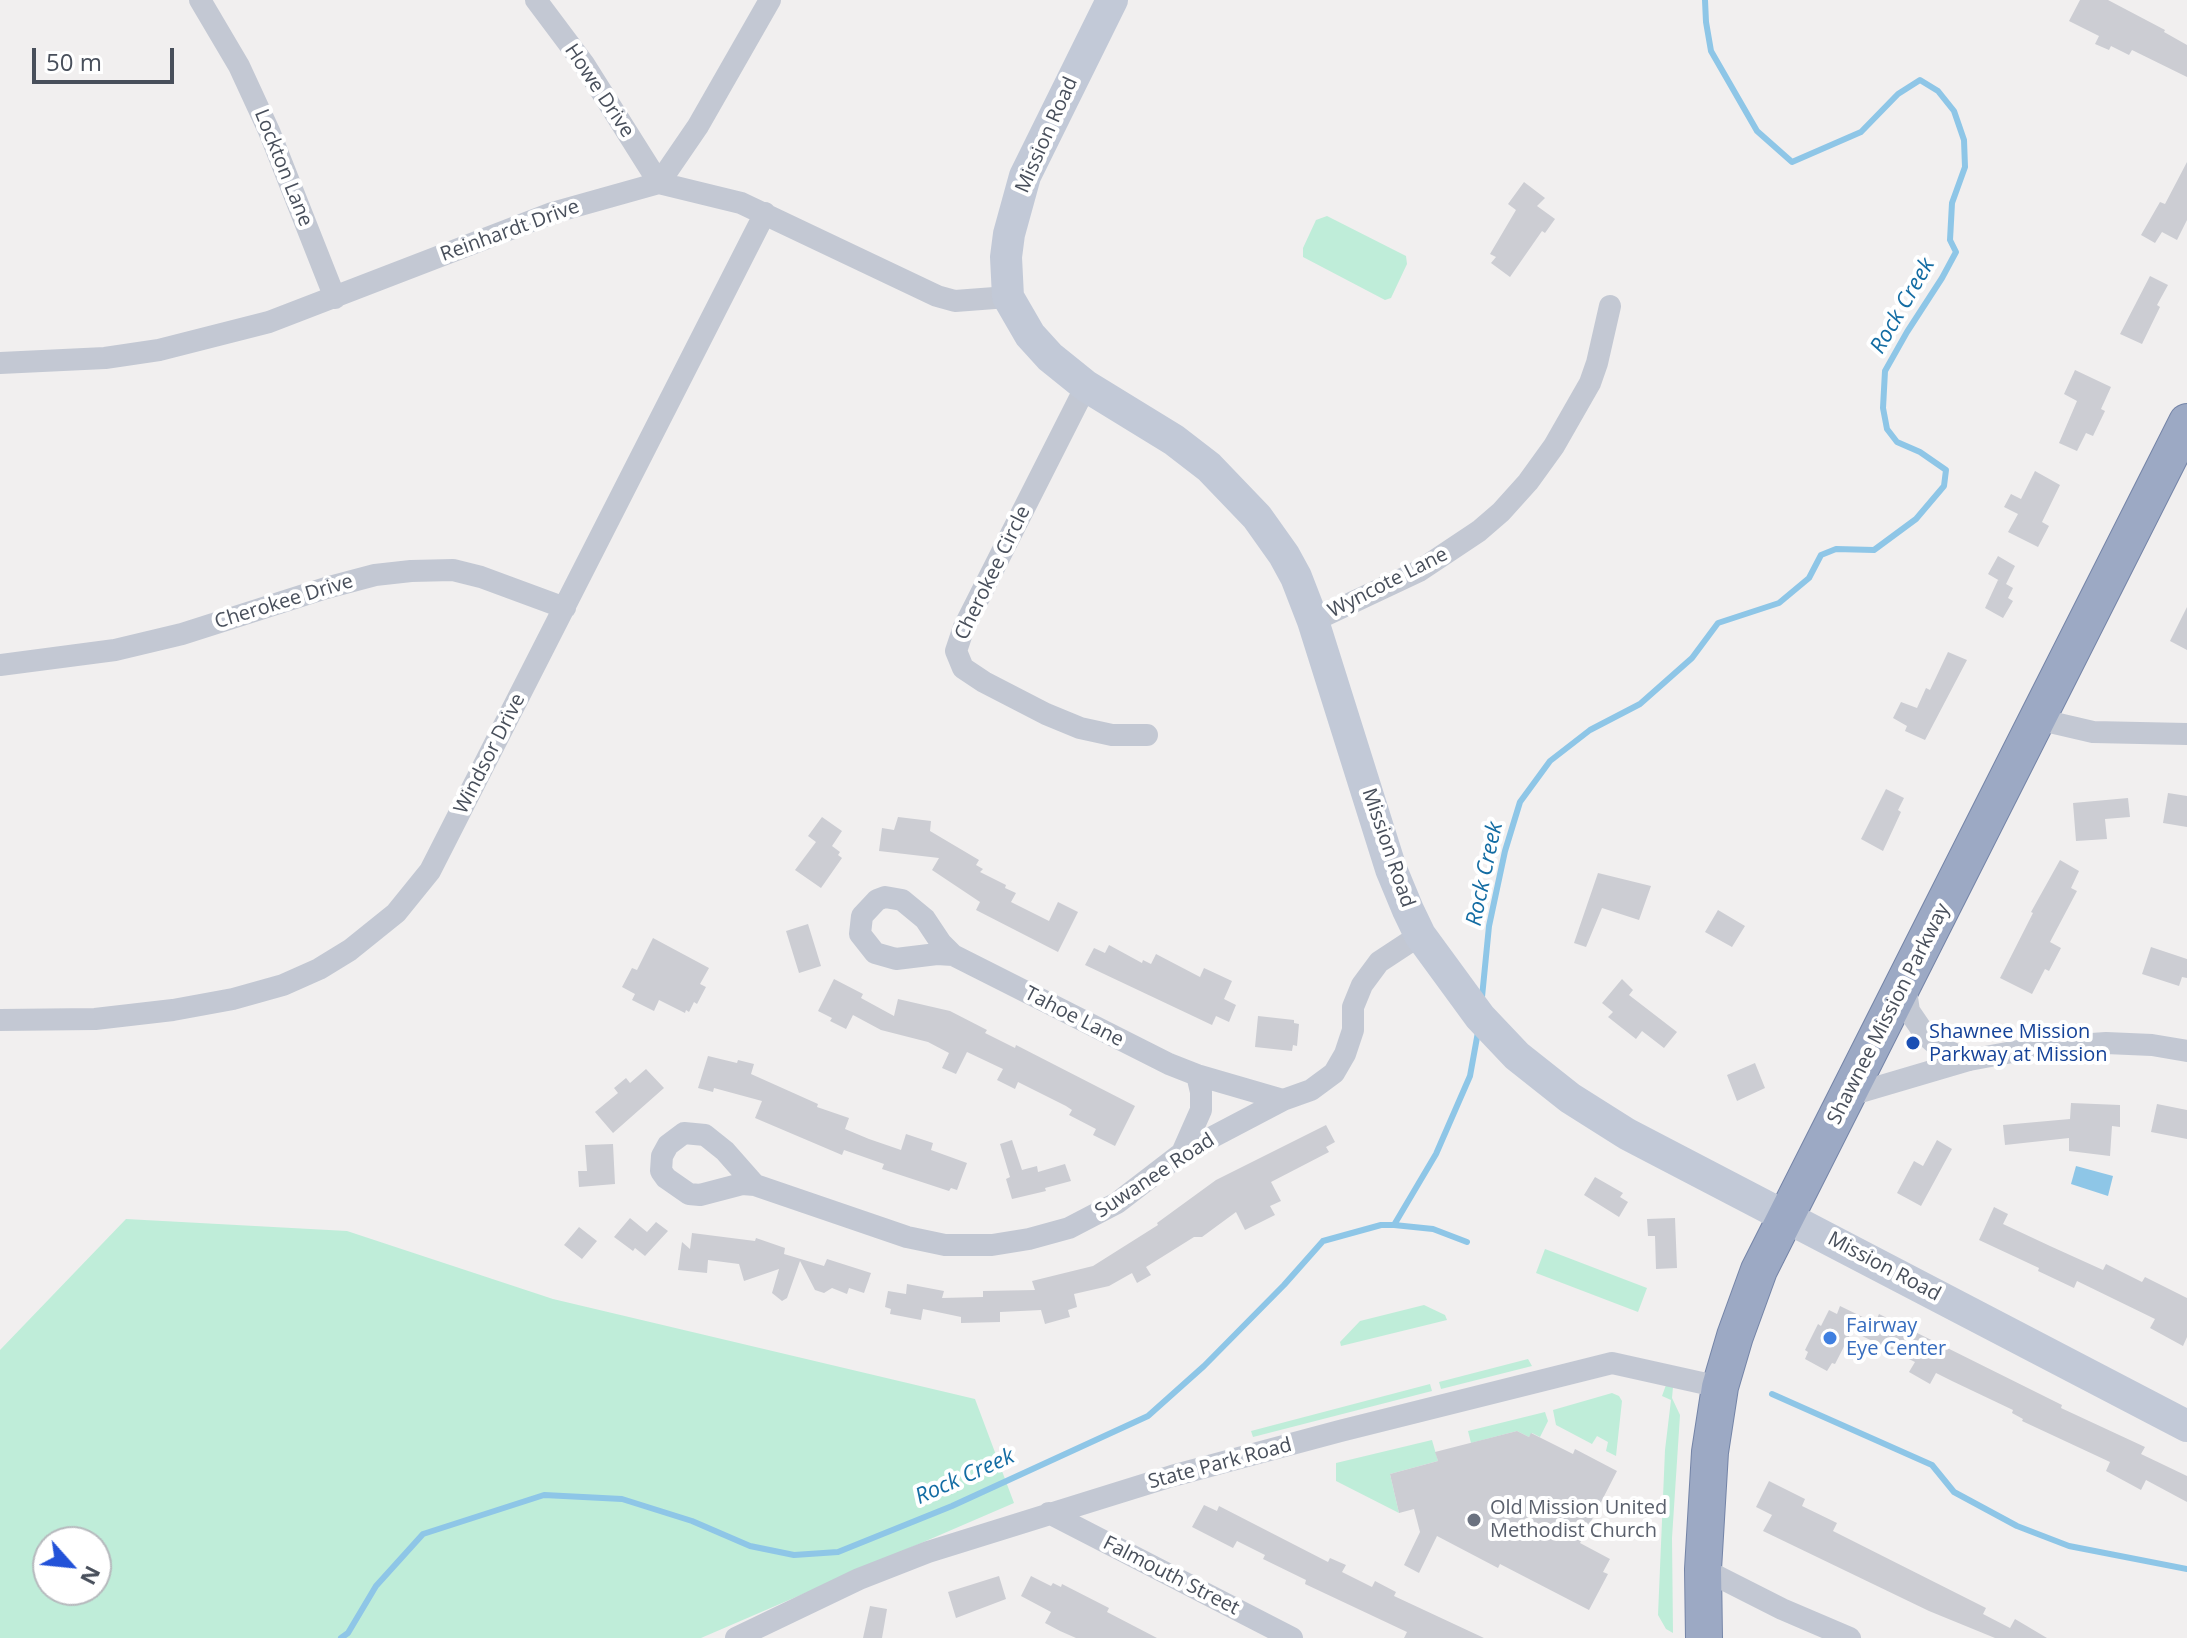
<!DOCTYPE html>
<style>
body{margin:0}
#map{position:relative;width:2187px;height:1638px;overflow:hidden;background:#f1efef;font-family:"Open Sans",sans-serif}
canvas{display:block}
.north{position:absolute;left:32px;top:1526px;width:80px;height:80px;box-sizing:border-box;background:#fff;border:2px solid #b6b9bd;border-radius:50%;rotate:117deg;font-size:22px;font-weight:700;line-height:32px;text-align:center;color:#484f5b}
.north::after{content:'';display:block;margin:auto;width:28px;height:36px;background:#2252d8;clip-path:polygon(50% 0,100% 100%,50% 72%,0 100%)}
.scale{position:absolute;left:32px;top:48px;width:142px;height:36px;box-sizing:border-box;border:4px solid #484f5b;border-top:0;padding-left:10px;font-size:24px;line-height:28px;white-space:nowrap;color:#484f5b;-webkit-text-stroke:6px #fff;paint-order:stroke}
</style>
<div id="map">
<canvas width="2187" height="1638"></canvas>
<div class="north">N</div>
<div class="scale">50 m</div>
</div>
<script>
const c = document.querySelector('canvas').getContext('2d');
c.lineJoin = 'round';
function fillPath(path, color) {
  c.fillStyle = color;
  c.fill(path, 'evenodd');
}
function toPath(rows) {
  const path = new Path2D();
  for (const r of rows) {
    path.moveTo(r[0], r[1]);
    for (let i = 2; i < r.length; i += 2) path.lineTo(r[i], r[i + 1]);
  }
  return path;
}
function trace(path, color, width, dash) {
  c.strokeStyle = color;
  c.lineWidth = width;
  c.lineCap = dash ? 'butt' : 'round';
  c.setLineDash(dash || []);
  c.stroke(path);
}
function drawText(font, color, halo, rows, align = 'center') {
  c.font = font + ' "Open Sans",sans-serif';
  c.lineWidth = 8;
  c.setLineDash([]);
  c.textBaseline = 'middle';
  c.strokeStyle = halo;
  c.fillStyle = color;
  for (const [text, x, y, turn = 0] of rows) {
    c.save();
    c.translate(x, y);
    c.rotate((+turn || 0) * Math.PI / 180);
    c.textAlign = isNaN(turn) ? turn : align;
    if (halo) c.strokeText(text, 0, 0);
    c.fillText(text, 0, 0);
    c.restore();
  }
}
fillPath(toPath([
 [1327,216,1406,256,1407,264,1391,298,1385,300,1303,257,1303,248,1316,220],
 [126,1219,347,1231,553,1299,975,1399,1014,1503,701,1638,0,1638,0,1350],
 [48,1542,96,1542,96,1590,48,1590],
 [1545,1249,1647,1288,1638,1312,1536,1273],
 [1424,1305,1445,1315,1447,1320,1341,1346,1340,1342,1360,1321],
 [1528,1359,1532,1366,1441,1389,1439,1382],
 [1430,1384,1432,1391,1253,1437,1251,1431],
 [1666,1385,1673,1387,1672,1398,1680,1415,1672,1538,1673,1633,1666,1629,1658,1615,1665,1450,1671,1400,1662,1396],
 [1612,1393,1619,1396,1622,1401,1616,1456,1606,1451,1608,1442,1597,1436,1592,1444,1556,1425,1553,1410],
 [1545,1412,1548,1421,1540,1437,1532,1433,1529,1437,1517,1431,1471,1443,1468,1431],
 [1432,1440,1438,1461,1390,1474,1399,1513,1336,1481,1336,1463]
]), '#bfedd9');
fillPath(toPath([
 [2076,1166,2113,1176,2108,1196,2071,1184]
]), '#8ec6e7');
trace(toPath([
 [1482,997,1489,926,1505,851,1520,802,1550,761,1590,730,1640,704,1692,658,1718,623,1779,603,1809,578,1821,555,1836,549,1874,550,1916,519,1944,486,1946,470,1920,452,1897,442,1887,429,1883,408,1885,371,1907,332,1942,278,1956,252,1950,240,1952,203,1965,167,1964,140,1954,111,1938,91,1920,80,1898,94,1861,132,1792,162,1757,131,1711,51,1706,22,1705,0],
 [1394,1225,1433,1229,1467,1242],
 [1772,1394,1932,1465,1954,1492,2017,1526,2069,1546,2187,1569],
 [341,1638,348,1633,376,1586,423,1534,544,1495,622,1499,692,1521,750,1546,794,1555,838,1552,952,1506,1148,1416,1204,1366,1284,1285,1323,1241,1381,1225,1394,1225,1436,1154,1470,1076,1478,1032]
]), '#8ec6e7', 6);
fillPath(toPath([
 [2080,0,2108,0,2165,30,2164,32,2187,45,2187,77,2132,50,2129,55,2111,46,2109,50,2095,44,2099,36,2069,21],
 [2187,162,2187,220,2177,240,2162,232,2155,243,2141,235,2160,202,2165,204],
 [1524,182,1545,198,1537,206,1555,219,1545,233,1542,231,1510,277,1491,263,1496,257,1490,254,1516,210,1508,204],
 [2150,276,2168,285,2157,305,2160,307,2142,344,2120,334],
 [2075,370,2111,387,2101,409,2105,411,2093,436,2086,433,2077,451,2059,443,2077,401,2064,394],
 [2035,471,2060,485,2042,522,2049,526,2038,547,2008,532,2018,514,2004,507,2011,494,2021,499],
 [1998,556,2015,566,2006,584,2013,588,2008,598,2013,601,2003,618,1985,608,1998,580,2000,581,1988,574],
 [2187,607,2187,650,2170,641],
 [1948,652,1967,660,1925,740,1905,731,1907,726,1893,718,1901,702,1917,708,1926,688,1930,690],
 [1886,789,1904,798,1898,810,1901,812,1883,851,1861,839],
 [2168,793,2187,796,2187,827,2163,823],
 [2128,798,2130,817,2105,819,2107,839,2076,841,2073,803],
 [822,817,842,831,832,846,840,852,838,855,842,858,821,888,795,870,816,842,808,836],
 [898,817,931,821,930,831,979,860,976,865,983,869,980,872,1006,885,1005,888,1016,893,1011,902,1049,921,1058,902,1078,912,1058,952,976,910,980,902,932,870,939,858,879,851,882,828,894,830],
 [2060,860,2079,871,2071,888,2077,891,2050,942,2061,948,2049,971,2045,969,2032,994,2000,978,2033,913,2031,912],
 [1598,873,1651,886,1639,920,1602,908,1586,947,1574,943],
 [1718,910,1745,926,1732,947,1705,932],
 [808,924,821,966,799,973,786,931],
 [653,938,709,968,700,984,706,987,697,1004,694,1002,689,1012,686,1010,685,1013,659,1000,654,1011,632,1000,635,994,622,987,632,968,637,970],
 [1109,945,1142,963,1143,960,1151,964,1156,954,1200,977,1204,968,1232,981,1224,999,1236,1005,1229,1022,1216,1016,1212,1025,1085,965,1094,948,1105,953],
 [2151,947,2187,959,2187,978,2182,977,2179,986,2142,974],
 [834,979,863,994,861,998,894,1016,898,999,950,1011,987,1030,985,1033,1015,1048,1016,1045,1135,1106,1115,1146,1093,1135,1096,1129,1069,1115,1072,1110,1066,1106,1018,1082,1015,1089,997,1080,1003,1069,967,1052,956,1074,942,1068,949,1053,928,1042,881,1030,853,1015,846,1029,830,1021,832,1018,818,1011],
 [1622,979,1633,990,1629,995,1677,1032,1664,1048,1642,1031,1636,1039,1608,1017,1613,1012,1602,1003],
 [1258,1016,1294,1020,1294,1023,1299,1024,1297,1046,1293,1045,1292,1051,1255,1047],
 [708,1056,737,1063,738,1060,754,1064,751,1074,818,1104,817,1107,849,1118,845,1129,869,1139,901,1150,906,1134,933,1143,931,1150,967,1163,957,1190,951,1188,949,1191,882,1169,884,1164,844,1150,842,1155,755,1118,762,1101,714,1088,713,1092,698,1088],
 [1755,1063,1765,1088,1737,1101,1727,1075],
 [646,1069,664,1088,613,1133,595,1112,618,1093,614,1088,626,1078,630,1083],
 [2071,1103,2120,1105,2120,1127,2112,1126,2110,1156,2069,1151,2069,1138,2005,1145,2003,1125,2070,1119],
 [2157,1104,2187,1110,2187,1139,2151,1132],
 [1326,1125,1335,1142,1326,1147,1329,1152,1271,1182,1281,1201,1270,1206,1275,1215,1245,1230,1236,1212,1202,1237,1194,1237,1146,1267,1151,1275,1137,1283,1132,1273,1109,1286,1074,1294,1077,1307,1068,1310,1070,1317,1045,1324,1041,1310,1000,1312,1000,1322,961,1323,961,1317,923,1309,921,1320,890,1314,891,1309,885,1307,888,1291,906,1294,907,1284,944,1291,942,1298,983,1297,983,1291,1035,1290,1032,1281,1093,1266,1158,1225,1157,1223,1216,1180],
 [1012,1140,1022,1170,1037,1166,1038,1172,1065,1164,1071,1181,1045,1188,1046,1191,1012,1199,1006,1179,1010,1177,1000,1144],
 [1937,1140,1952,1149,1921,1206,1897,1193,1914,1161,1923,1166],
 [613,1144,615,1184,579,1187,578,1171,587,1171,585,1145],
 [1595,1177,1623,1193,1620,1197,1628,1202,1619,1217,1584,1195],
 [1994,1207,2008,1214,2003,1224,2050,1246,2103,1270,2106,1264,2142,1282,2145,1277,2187,1298,2187,1337,2183,1346,2150,1328,2155,1319,2077,1281,2074,1288,2038,1271,2039,1268,1979,1240],
 [630,1218,647,1232,656,1222,668,1231,645,1256,635,1248,633,1251,614,1237],
 [1675,1218,1677,1268,1656,1269,1655,1236,1648,1236,1647,1219],
 [579,1227,597,1241,582,1259,564,1245],
 [692,1233,755,1241,756,1238,785,1248,784,1254,824,1266,827,1259,871,1273,864,1293,849,1288,847,1294,832,1288,824,1293,815,1290,800,1261,787,1298,782,1301,772,1293,779,1269,744,1281,739,1264,708,1260,707,1273,678,1270,682,1242,690,1249],
 [1840,1306,1875,1323,1879,1314,2062,1405,2061,1408,2145,1447,2141,1454,2187,1476,2187,1502,2146,1480,2141,1490,2106,1471,2110,1462,2022,1421,2023,1419,2012,1413,2013,1410,1952,1381,1936,1373,1930,1384,1909,1372,1915,1362,1852,1331,1835,1364,1832,1363,1827,1371,1805,1359,1808,1352,1805,1350,1818,1324,1821,1326,1829,1310,1837,1314],
 [1517,1431,1529,1437,1531,1433,1573,1454,1575,1449,1617,1471,1580,1543,1610,1559,1603,1572,1608,1574,1589,1610,1500,1564,1498,1568,1437,1536,1419,1573,1404,1565,1420,1532,1414,1509,1399,1513,1390,1474,1438,1461,1435,1452],
 [1769,1481,1805,1499,1802,1506,1837,1523,1833,1531,1986,1608,1983,1614,2010,1628,2015,1619,2047,1638,1995,1638,1929,1611,1763,1531,1772,1515,1756,1507],
 [1204,1505,1217,1511,1219,1506,1328,1562,1330,1558,1346,1565,1342,1572,1372,1587,1375,1581,1396,1592,1394,1596,1484,1638,1404,1638,1407,1632,1305,1584,1306,1580,1263,1559,1265,1555,1237,1541,1233,1548,1192,1527],
 [999,1576,1006,1599,956,1618,948,1592],
 [1031,1576,1051,1586,1053,1583,1061,1587,1062,1584,1109,1608,1107,1612,1157,1638,1076,1638,1060,1631,1045,1623,1051,1612,1021,1596],
 [870,1606,887,1609,882,1638,863,1638]
]), '#cccdd3');
const trunk = toPath([
 [1704,1638,1703,1569,1710,1452,1720,1387,1735,1336,1759,1270,2187,422]
]);
trace(trunk, '#7484a7', 38);
trace(toPath([
 [200,0,239,66,269,131,335,298],
 [536,0,584,64,659,183,698,126,770,0],
 [0,363,105,358,159,350,269,322,552,213,659,183,741,203,937,296,955,301,1008,297],
 [1086,386,964,627,956,651,963,668,984,682,1046,714,1080,728,1112,735,1147,735],
 [1313,621,1419,571,1479,531,1501,512,1528,482,1554,446,1590,383,1597,363,1610,306],
 [0,665,115,650,182,634,326,588,375,575,411,571,453,570,481,577,565,608],
 [2037,719,2093,732,2187,734],
 [953,955,941,943,925,919,902,900,885,897,877,900,862,916,860,934,875,953,896,959,937,954,953,955,1169,1064,1197,1075,1283,1100],
 [1905,984,1909,1011,1926,1036,1940,1048,1969,1060],
 [0,1020,95,1019,173,1010,233,999,283,985,319,969,350,950,396,913,430,871,765,213],
 [1847,1096,1969,1060,2034,1048,2106,1043,2152,1045,2187,1051],
 [1182,1153,1201,1110,1201,1092,1197,1075],
 [755,1185,725,1151,705,1135,684,1133,668,1145,662,1156,661,1171,666,1178,689,1194,700,1195,742,1184,755,1185,907,1237,945,1245,992,1245,1029,1239,1069,1228,1117,1203,1182,1153,1283,1100,1311,1090,1334,1073,1345,1054,1353,1030,1353,1007,1362,985,1379,962,1420,935],
 [1049,1513,1292,1638],
 [1703,1569,1782,1609,1850,1638],
 [736,1638,859,1579,928,1552,1172,1476,1340,1431,1612,1363,1720,1387]
]), '#c3c8d3', 22);
trace(toPath([
 [1112,0,1025,176,1009,234,1006,257,1008,297,1030,335,1050,357,1086,386,1174,440,1209,467,1257,517,1284,555,1296,577,1313,621,1391,869,1408,910,1420,935,1480,1017,1517,1056,1570,1098,1627,1134,2187,1426]
]), '#c2c9d7', 32);
trace(trunk, '#9ca9c4', 36);
for (const [x, y, r, color] of [
 [1913,1043,8,"#1a4fb4"],
 [1830,1338,8,"#3f7fe0"],
 [1474,1520,8,"#6b7280"]
]) {
  const dot = new Path2D();
  dot.arc(x, y, r, 0, 2 * Math.PI);
  c.fillStyle = color;
  c.fill(dot);
  trace(dot, '#fff', 3);
}
drawText('20px', '#484f5b', '#fff', [
 ["Howe Drive",599,91,56],
 ["Mission Road",1047,135,-66],
 ["Lockton Lane",283,168,68],
 ["Reinhardt Drive",510,231,-20],
 ["Cherokee Circle",993,573,-64],
 ["Wyncote Lane",1388,583,-27],
 ["Cherokee Drive",284,602,-17],
 ["Windsor Drive",490,754,-63],
 ["Mission Road",1388,848,71],
 ["Shawnee Mission Parkway",1889,1014,-63],
 ["Tahoe Lane",1074,1017,27],
 ["Suwanee Road",1155,1176,-33],
 ["Mission Road",1884,1267,28],
 ["State Park Road",1220,1464,-15],
 ["Falmouth Street",1171,1576,27]
]);
drawText('20px', '#164399', '#fff', [
 ["Shawnee Mission",1929,1032],
 ["Parkway at Mission",1929,1055]
], 'left');
drawText('20px', '#366cbe', '#fff', [
 ["Fairway",1846,1326],
 ["Eye Center",1846,1349]
], 'left');
drawText('20px', '#5b616d', '#fff', [
 ["Old Mission United",1490,1508],
 ["Methodist Church",1490,1531]
], 'left');
drawText('italic 22px', '#136ca3', '#fff', [
 ["Rock Creek",1903,306,-60],
 ["Rock Creek",1485,874,-78],
 ["Rock Creek",965,1477,-24]
]);
</script>
